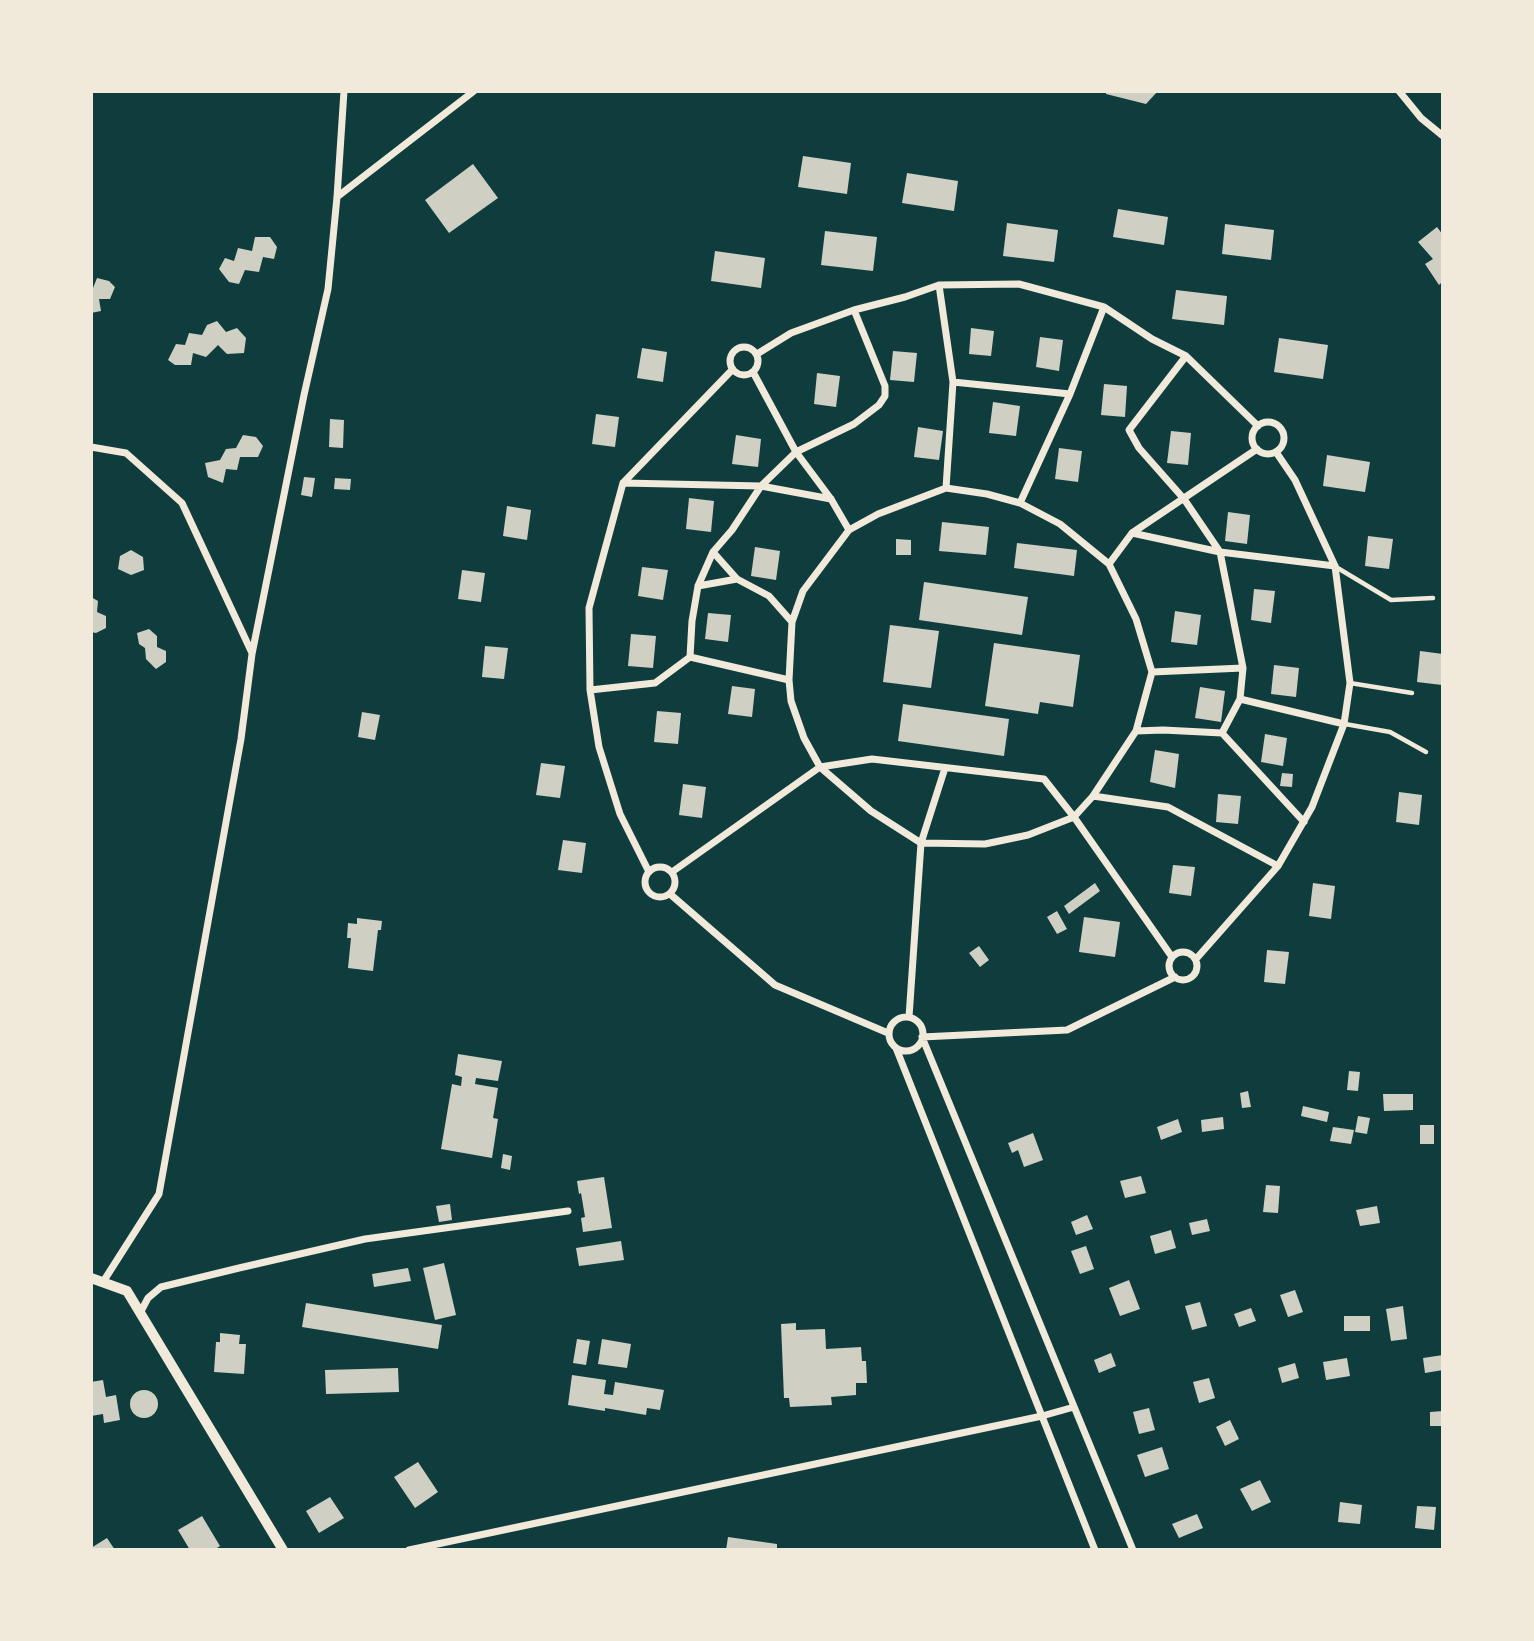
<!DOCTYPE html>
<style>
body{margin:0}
#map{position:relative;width:1534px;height:1641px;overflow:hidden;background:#0f3d3e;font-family:Figtree,sans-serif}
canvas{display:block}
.frame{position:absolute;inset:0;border:93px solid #f1e9da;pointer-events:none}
</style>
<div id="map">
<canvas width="1534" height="1641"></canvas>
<div class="frame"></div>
</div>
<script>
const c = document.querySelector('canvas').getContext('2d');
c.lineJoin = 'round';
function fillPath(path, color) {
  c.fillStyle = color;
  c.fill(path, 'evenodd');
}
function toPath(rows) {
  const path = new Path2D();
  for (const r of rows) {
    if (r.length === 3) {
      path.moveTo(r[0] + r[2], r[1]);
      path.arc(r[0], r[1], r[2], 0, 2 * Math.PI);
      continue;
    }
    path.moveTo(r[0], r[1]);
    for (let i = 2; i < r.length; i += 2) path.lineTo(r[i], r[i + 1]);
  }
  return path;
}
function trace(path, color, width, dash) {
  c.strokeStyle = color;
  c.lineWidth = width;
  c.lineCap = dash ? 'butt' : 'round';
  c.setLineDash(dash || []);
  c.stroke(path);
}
fillPath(toPath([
 [1106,91,1158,91,1146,104,1106,94],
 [803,156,851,163,847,194,798,187],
 [473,164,498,198,449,233,425,200],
 [907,173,958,181,954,211,902,203],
 [1118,209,1168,217,1164,245,1113,237],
 [1007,223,1058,230,1054,262,1003,256],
 [1225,224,1274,230,1271,260,1222,254],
 [1437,227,1443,235,1443,281,1439,285,1425,264,1433,259,1418,242],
 [825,231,877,237,873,271,821,265],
 [255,237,270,237,277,247,274,259,263,257,259,272,245,270,239,284,229,282,219,269,225,258,234,261,238,248,252,251],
 [715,251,765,258,761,288,711,281],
 [97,278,109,281,115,287,110,299,99,299,101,311,91,313,91,289,93,288],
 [1176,290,1227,296,1224,325,1172,319],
 [217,321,226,332,237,328,246,338,244,353,227,354,218,345,206,357,193,353,191,365,175,365,168,360,176,344,185,345,189,333,202,335,207,325],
 [971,328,994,331,991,356,969,354],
 [1040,337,1063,340,1059,371,1036,367],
 [1279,338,1328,345,1323,379,1274,372],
 [642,348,667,352,663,382,637,378],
 [893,351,917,353,914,382,890,380],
 [817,373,840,376,836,407,814,404],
 [1104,384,1127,386,1125,417,1101,415],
 [993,402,1020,406,1016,436,989,433],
 [596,414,619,417,615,447,592,444],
 [330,419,344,420,343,448,329,447],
 [918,427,943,431,939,460,914,457],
 [1171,431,1191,433,1188,465,1167,463],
 [243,435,256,437,263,446,258,457,240,457,237,470,226,469,223,483,208,477,205,463,220,460,226,449,236,448],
 [736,435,761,439,758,467,732,464],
 [1059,448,1082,451,1078,482,1055,479],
 [1327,455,1370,462,1365,492,1323,486],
 [304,477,315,478,312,497,301,495],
 [335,478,351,479,350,490,334,489],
 [689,498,714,501,711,532,686,529],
 [507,506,531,510,527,540,503,536],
 [1228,512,1250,515,1247,544,1225,541],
 [942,522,989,527,986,555,939,551],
 [1368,536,1393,539,1389,569,1365,566],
 [896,539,911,540,911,555,896,555],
 [1017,543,1077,550,1074,576,1014,568],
 [755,547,780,551,776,580,751,576],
 [131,550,143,557,144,570,131,575,118,569,120,556],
 [642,567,668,570,663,600,638,596],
 [462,570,485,573,481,602,458,599],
 [924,582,1028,597,1022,635,919,620],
 [1254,589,1275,591,1271,623,1251,620],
 [91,597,98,601,97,612,106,616,106,628,96,633,91,632],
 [1175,611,1201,615,1197,645,1171,642],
 [708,613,731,615,728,642,705,639],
 [890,625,939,631,931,688,883,682],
 [149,629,157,636,157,647,166,651,166,662,156,669,146,659,145,648,139,644,137,633],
 [631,634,656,636,653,668,628,666],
 [994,643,1080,655,1073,707,1040,702,1038,714,985,706],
 [485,646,508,648,504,679,482,677],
 [1420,651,1443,654,1442,685,1417,682],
 [1274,665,1299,668,1296,697,1271,694],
 [732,686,755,689,752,717,728,714],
 [1200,687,1225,691,1221,722,1195,718],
 [903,704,1009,719,1004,756,898,741],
 [657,711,681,713,678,744,654,742],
 [362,712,380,715,375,740,358,737],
 [1265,734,1287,738,1283,766,1261,762],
 [1155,750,1179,754,1175,788,1150,782],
 [541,763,565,766,560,798,536,795],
 [1282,773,1293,774,1292,787,1280,786],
 [683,784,706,787,702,818,679,815],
 [1399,792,1422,795,1419,825,1396,822],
 [1218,794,1241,796,1238,824,1216,822],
 [563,840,586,843,582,873,558,870],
 [1173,865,1195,867,1191,896,1169,893],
 [1095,883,1100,891,1069,914,1064,906],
 [1313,883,1335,886,1331,919,1309,916],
 [1057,911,1067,929,1057,934,1047,917],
 [1084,917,1120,922,1115,957,1079,952],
 [357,918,382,921,381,930,378,930,373,971,348,968,351,938,347,938,348,923,357,924],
 [979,946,989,960,980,967,969,953],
 [1267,950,1289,952,1285,984,1264,982],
 [458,1054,502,1061,498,1081,476,1078,475,1084,498,1088,493,1118,498,1119,492,1158,441,1149,452,1084,461,1086,462,1077,455,1075],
 [1349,1071,1360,1072,1358,1091,1347,1090],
 [1248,1091,1251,1107,1242,1108,1240,1093],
 [1383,1094,1413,1094,1413,1110,1384,1111],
 [1303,1106,1329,1112,1327,1122,1301,1116],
 [1358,1116,1370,1118,1367,1134,1355,1132],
 [1223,1117,1224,1129,1202,1132,1201,1120],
 [1178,1119,1182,1132,1161,1140,1157,1127],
 [1420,1125,1434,1125,1434,1144,1420,1144],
 [1333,1127,1354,1130,1351,1144,1330,1141],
 [1033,1133,1043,1160,1024,1167,1018,1150,1012,1153,1008,1143],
 [503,1154,512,1156,510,1170,501,1168],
 [1141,1176,1146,1193,1125,1198,1120,1181],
 [604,1177,612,1228,583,1232,581,1218,585,1217,581,1193,579,1194,577,1181],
 [1266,1185,1280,1186,1278,1213,1263,1212],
 [450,1204,452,1220,439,1222,436,1206],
 [1377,1206,1380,1223,1360,1226,1356,1210],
 [1087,1215,1093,1229,1076,1235,1071,1222],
 [1207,1219,1210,1231,1192,1235,1189,1223],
 [1171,1230,1176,1248,1155,1254,1150,1236],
 [621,1241,624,1260,579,1266,576,1248],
 [1086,1246,1094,1269,1080,1274,1071,1251],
 [444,1263,456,1315,435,1320,423,1268],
 [408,1268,411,1281,374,1287,372,1274],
 [1129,1280,1140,1309,1120,1316,1109,1288],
 [1295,1290,1303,1312,1288,1317,1280,1295],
 [1200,1302,1207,1326,1192,1330,1185,1306],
 [306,1303,442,1325,438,1349,302,1327],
 [1403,1306,1407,1339,1391,1341,1386,1309],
 [1251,1308,1256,1321,1239,1327,1234,1314],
 [1344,1316,1370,1316,1370,1331,1344,1331],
 [796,1323,796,1330,825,1329,826,1349,861,1347,862,1361,866,1361,867,1383,856,1383,856,1395,831,1397,832,1405,790,1407,789,1398,784,1398,781,1324],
 [220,1333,240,1335,239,1344,246,1344,244,1374,214,1372,216,1342,220,1342],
 [577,1339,590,1341,586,1365,573,1363],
 [602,1339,631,1344,627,1368,598,1364],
 [1111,1353,1116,1366,1099,1373,1094,1360],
 [1443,1355,1443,1370,1425,1373,1423,1358],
 [1347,1358,1350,1376,1326,1380,1323,1362],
 [1295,1363,1299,1378,1282,1383,1278,1368],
 [398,1368,399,1392,326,1394,325,1370],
 [572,1375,606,1380,604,1394,613,1395,615,1382,664,1390,660,1410,647,1408,646,1415,605,1408,605,1411,568,1405],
 [1209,1378,1215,1398,1199,1403,1193,1382],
 [103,1380,106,1397,116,1395,120,1420,104,1423,103,1414,91,1416,91,1382],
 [144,1404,14],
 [1149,1408,1155,1430,1139,1434,1133,1412],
 [1443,1411,1443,1426,1430,1426,1430,1412],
 [1230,1420,1239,1439,1225,1446,1216,1427],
 [1162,1447,1169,1469,1145,1477,1137,1455],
 [418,1462,438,1492,415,1508,394,1477],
 [1260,1480,1271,1502,1252,1511,1240,1489],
 [330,1497,344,1518,319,1533,306,1511],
 [1340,1502,1362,1505,1360,1524,1338,1522],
 [1417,1506,1436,1507,1434,1530,1415,1528],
 [1197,1514,1203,1528,1179,1538,1172,1524],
 [202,1516,220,1546,214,1550,190,1550,178,1530],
 [728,1537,777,1544,777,1550,726,1550],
 [107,1538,115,1550,91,1550,91,1548]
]), '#cfcfc3');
trace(toPath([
 [1336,567,1391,600,1433,598],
 [1350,683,1412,693],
 [1345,724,1390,732,1426,752]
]), '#f1e9da', 4.5);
trace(toPath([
 [1399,91,1421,118,1443,136],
 [337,197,474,91],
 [939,285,953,382,1070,394],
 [744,361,14],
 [757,354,791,333,854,310,905,297,939,285,1019,284,1104,307,1152,339,1186,356,1258,426],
 [1186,356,1129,430,1139,448,1184,499,1220,552,1243,668,1240,699,1222,733],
 [753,372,796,452,831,499,849,530],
 [1268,438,16],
 [91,447,126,453,182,503,252,653],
 [623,483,761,486],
 [761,486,732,530,713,552,737,579,769,596,792,622],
 [946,488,987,494,1020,503,1060,524,1109,564,1136,619,1152,672,1136,731,1093,796,1074,817,1028,835,985,844,921,843,871,811,820,767,804,738,791,701,789,680,792,622,803,591,849,530,878,514,946,488],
 [946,488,953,382],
 [831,499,761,486,796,452,854,424,879,405,885,396,885,386,854,310],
 [1020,503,1070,394,1104,307],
 [1132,533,1220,552,1335,566],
 [713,552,698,586,692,621,690,657,789,680],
 [1109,564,1132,533,1257,449],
 [698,586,737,579],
 [1152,672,1243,668],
 [590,690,655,683,690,657],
 [1240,699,1344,724],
 [1136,731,1163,730,1222,733,1304,822],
 [1093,796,1168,807,1278,866],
 [660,882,15],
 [649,872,620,814,599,747,590,690,589,608,623,483,732,370],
 [672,872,820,767,872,759,1044,779,1074,817,1172,957],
 [670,894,775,985,888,1033],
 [1183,966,14],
 [1196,959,1278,866,1312,807,1344,724,1350,683,1335,566,1295,480,1276,452],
 [909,1017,921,843,945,768],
 [906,1034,17],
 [896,1048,1095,1550],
 [103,1282,159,1194,241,739,252,654,304,395,328,289,337,197,344,91],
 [140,1313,148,1298,161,1287,239,1268,365,1239,568,1211],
 [409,1550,1042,1416,1074,1407],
 [1133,1550,922,1037,1067,1030,1175,977]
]), '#f1e9da', 7);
trace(toPath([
 [91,1278,127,1291,283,1550]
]), '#f1e9da', 10);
</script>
